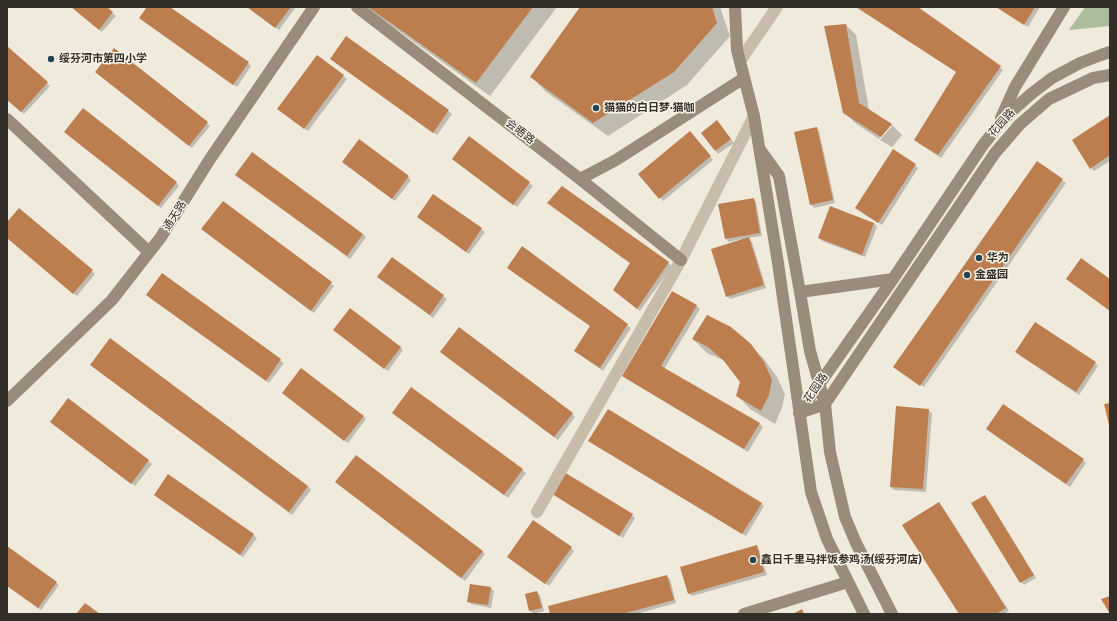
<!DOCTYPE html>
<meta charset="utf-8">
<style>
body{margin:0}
#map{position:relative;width:1117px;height:621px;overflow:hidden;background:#f0eadc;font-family:"Fira Sans Condensed",sans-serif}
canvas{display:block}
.frame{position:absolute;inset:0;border:8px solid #342e28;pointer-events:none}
</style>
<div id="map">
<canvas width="1117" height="621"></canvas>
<div class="frame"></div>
</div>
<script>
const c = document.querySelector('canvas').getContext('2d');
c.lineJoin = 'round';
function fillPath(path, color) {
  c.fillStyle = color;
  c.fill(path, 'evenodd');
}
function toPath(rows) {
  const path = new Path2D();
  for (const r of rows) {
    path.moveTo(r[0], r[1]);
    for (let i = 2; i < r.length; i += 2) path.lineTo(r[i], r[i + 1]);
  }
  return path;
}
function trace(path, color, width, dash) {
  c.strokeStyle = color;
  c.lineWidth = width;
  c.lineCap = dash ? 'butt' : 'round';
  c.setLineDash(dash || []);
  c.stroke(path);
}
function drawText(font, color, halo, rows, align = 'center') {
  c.font = font + ' "Fira Sans Condensed","Noto Sans SC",sans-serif';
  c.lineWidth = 3;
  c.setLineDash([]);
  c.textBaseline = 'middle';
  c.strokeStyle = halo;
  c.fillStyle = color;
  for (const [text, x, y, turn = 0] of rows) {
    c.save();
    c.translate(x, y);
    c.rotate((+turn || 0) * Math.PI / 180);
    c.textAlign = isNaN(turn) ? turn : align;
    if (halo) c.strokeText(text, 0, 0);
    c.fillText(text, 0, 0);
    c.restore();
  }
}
fillPath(toPath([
 [1085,7,1110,7,1110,26,1069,30]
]), '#acbd9d');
fillPath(toPath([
 [72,7,105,7,116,16,102,32],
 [148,7,169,7,248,63,251,66,237,87,143,21,140,18],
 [247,7,296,7,279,30],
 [365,7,557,7,490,96],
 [581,7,720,7,730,36,687,85,608,136,545,91,532,77],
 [856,7,916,7,1003,70,941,158,918,143,957,72],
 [996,7,1040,7,1028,27],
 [846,25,856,35,869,110,892,125,902,135,892,147,880,140,892,126,889,126,879,139,855,123,844,112],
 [347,38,452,114,437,135,335,62],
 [7,47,50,86,24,114,7,99],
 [318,56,347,79,308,131,282,112],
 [100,75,207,123,210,126,192,148],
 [1110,116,1110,161,1094,171,1091,168],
 [720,125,734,143,718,154,702,133],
 [816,128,819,131,835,203,814,208,811,204],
 [68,135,176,182,179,186,161,208],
 [693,136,713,160,663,201,640,174],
 [469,138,533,186,517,207,456,162],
 [1037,162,1066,183,924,387,897,368],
 [346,165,408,177,411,180,395,201],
 [915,165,918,168,882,225,859,210],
 [240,178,363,234,366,237,350,259],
 [562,187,672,266,640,311,617,293,631,264,548,203],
 [433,195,485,232,469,254,418,217],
 [753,199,756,202,762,236,748,238,752,242,766,288,730,299,727,296,741,241,741,239,729,242,725,238],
 [223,202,334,286,314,313,206,232],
 [19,209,95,274,77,296,7,238,7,223],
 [874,223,877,227,865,257,822,241,819,238],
 [523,248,631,328,603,371,579,354,591,326,508,268],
 [392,258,447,299,433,318,382,280],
 [162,275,284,363,269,383,150,298],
 [672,292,697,306,700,309,664,369,760,424,763,427,748,452,627,379,624,376],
 [338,333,400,347,403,350,388,371],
 [693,339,750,345,764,359,777,377,785,394,782,408,775,424,750,409,737,395,742,382,728,365,723,360,707,353],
 [110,340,308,486,311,490,292,515,95,368],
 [445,355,572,414,575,417,558,440],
 [1019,355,1095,363,1098,366,1079,395],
 [411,388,526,473,508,498,396,416],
 [283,393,363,416,366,419,348,443],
 [68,400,152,464,135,486,54,425],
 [928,410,932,413,926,492,894,490,891,487],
 [990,432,1083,460,1086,463,1070,487],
 [593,444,761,503,764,506,746,536],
 [168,475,257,538,243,557,158,498],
 [336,482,482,551,485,554,465,581],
 [552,493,632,515,635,518,623,538,555,496],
 [988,499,1036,578,1024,585,1021,582],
 [942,506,1009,611,1004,614,960,614],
 [7,547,59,585,41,610,7,585],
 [756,547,759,550,767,575,692,596,689,593],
 [571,548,574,551,549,586,510,558],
 [666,576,670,579,676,603,636,614,551,614],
 [491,588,494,591,491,608,471,604,468,601],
 [537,592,540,595,544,611,533,614,530,610]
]), '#0003');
fillPath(toPath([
 [71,7,107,7,113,12,99,30],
 [147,7,170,7,249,62,233,85,139,18],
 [247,7,291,7,275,28],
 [368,7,533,7,476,83],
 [580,7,712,7,717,23,674,72,593,123,530,77],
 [856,7,918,7,1001,66,938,155,914,140,956,72],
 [996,7,1035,7,1024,25],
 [846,24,859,103,892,124,881,137,843,113,824,26],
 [346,36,449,110,433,133,330,59],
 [7,46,48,82,21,112,7,100],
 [114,48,208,122,189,146,95,72],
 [317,55,344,75,304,129,277,109],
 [83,108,177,182,158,206,64,132],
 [1110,115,1110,155,1090,169,1072,140],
 [717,120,731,139,715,151,701,133],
 [817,127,833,200,810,205,794,132],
 [690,131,711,156,659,199,638,174],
 [469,136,530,182,513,205,452,159],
 [359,139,409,176,392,199,342,162],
 [893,149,916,164,878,223,855,208],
 [252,152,363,234,347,256,235,175],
 [1037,161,1063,179,920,386,893,367],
 [562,186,669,262,637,309,613,290,630,263,547,203],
 [433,194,482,228,466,252,417,217],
 [754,198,760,233,725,239,718,204],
 [223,201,332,282,311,311,201,229],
 [830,206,874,223,862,255,818,238],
 [19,208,93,270,73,294,7,238,7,222],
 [749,237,764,285,726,297,711,249],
 [522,246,628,324,600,368,574,351,590,326,507,268],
 [392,257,444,295,430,315,377,277],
 [1081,258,1110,279,1110,311,1066,279],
 [162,273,281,359,266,381,146,295],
 [672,291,697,305,661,366,760,423,744,449,622,376],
 [350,308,401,347,384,369,333,330],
 [707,315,731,327,751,344,764,362,772,380,769,395,761,411,736,396,740,382,724,361,708,347,692,339],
 [1035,322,1096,362,1076,392,1015,352],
 [459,327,573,413,554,437,440,352],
 [110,338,308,486,289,512,90,365],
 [301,368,364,416,344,441,282,393],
 [411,387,523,469,504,495,392,413],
 [68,398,149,460,131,484,50,422],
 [1110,403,1110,425,1109,425,1104,404],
 [1003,404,1084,459,1066,484,986,429],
 [896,406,929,409,923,489,890,487],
 [608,409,762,503,742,534,588,441],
 [356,455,483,551,461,578,335,482],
 [564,472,633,514,619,536,551,493],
 [168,474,254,534,240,555,154,495],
 [985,495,1034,575,1020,583,971,503],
 [939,502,1006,608,996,614,959,614,902,525],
 [533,520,572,547,545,584,507,557],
 [757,545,764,572,688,594,680,567],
 [7,546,57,582,38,608,7,586],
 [667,575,674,600,622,614,550,614,548,606],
 [470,584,491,587,488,605,467,602],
 [537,591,542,608,529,611,525,594],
 [1110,596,1110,614,1101,599],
 [85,603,100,614,76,614],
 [802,609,804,614,793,614]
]), '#bc7e4e');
trace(toPath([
 [740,61,777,7],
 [537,512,681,260,754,116]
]), '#c7bca9', 12);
trace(toPath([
 [357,7,580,179,681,260],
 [735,7,737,50,754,116,778,263,811,492,827,539,864,614],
 [1001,118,1015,87,1064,7],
 [7,119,149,252],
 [761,151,779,176,800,292,810,351,825,404,830,452,845,517,856,543,892,614],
 [580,179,616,160,744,78],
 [800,292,893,279],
 [7,401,112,300,161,237,210,159,314,7],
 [799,413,893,279,983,145,998,126,1013,110,1031,94,1052,78,1080,63,1101,55,1110,52],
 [799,413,825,404,995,153,1020,124,1049,99,1093,78,1110,75],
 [744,614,848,582]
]), '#9a8c7a', 12);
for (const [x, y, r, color] of [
 [51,59,4,"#214552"],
 [596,108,4,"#214552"],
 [979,258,4,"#214552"],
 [967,275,4,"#214552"],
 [753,560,4,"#214552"]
]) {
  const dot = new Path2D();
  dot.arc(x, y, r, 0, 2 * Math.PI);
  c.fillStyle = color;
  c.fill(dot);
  trace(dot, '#f8f4e8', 1.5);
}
drawText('bold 11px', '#342e28', '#f8f4e8', [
 ["绥芬河市第四小学",59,59],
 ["猫猫的白日梦·猫咖",604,108],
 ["华为",987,258],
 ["金盛园",975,275],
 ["鑫日千里马拌饭参鸡汤(绥芬河店)",761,560]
], 'left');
drawText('11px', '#342e28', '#f8f4e8', [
 ["花园路",1002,123,-48],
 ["会晤路",520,132,38],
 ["通天路",175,216,-58],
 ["花园路",816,388,-56]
]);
</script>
